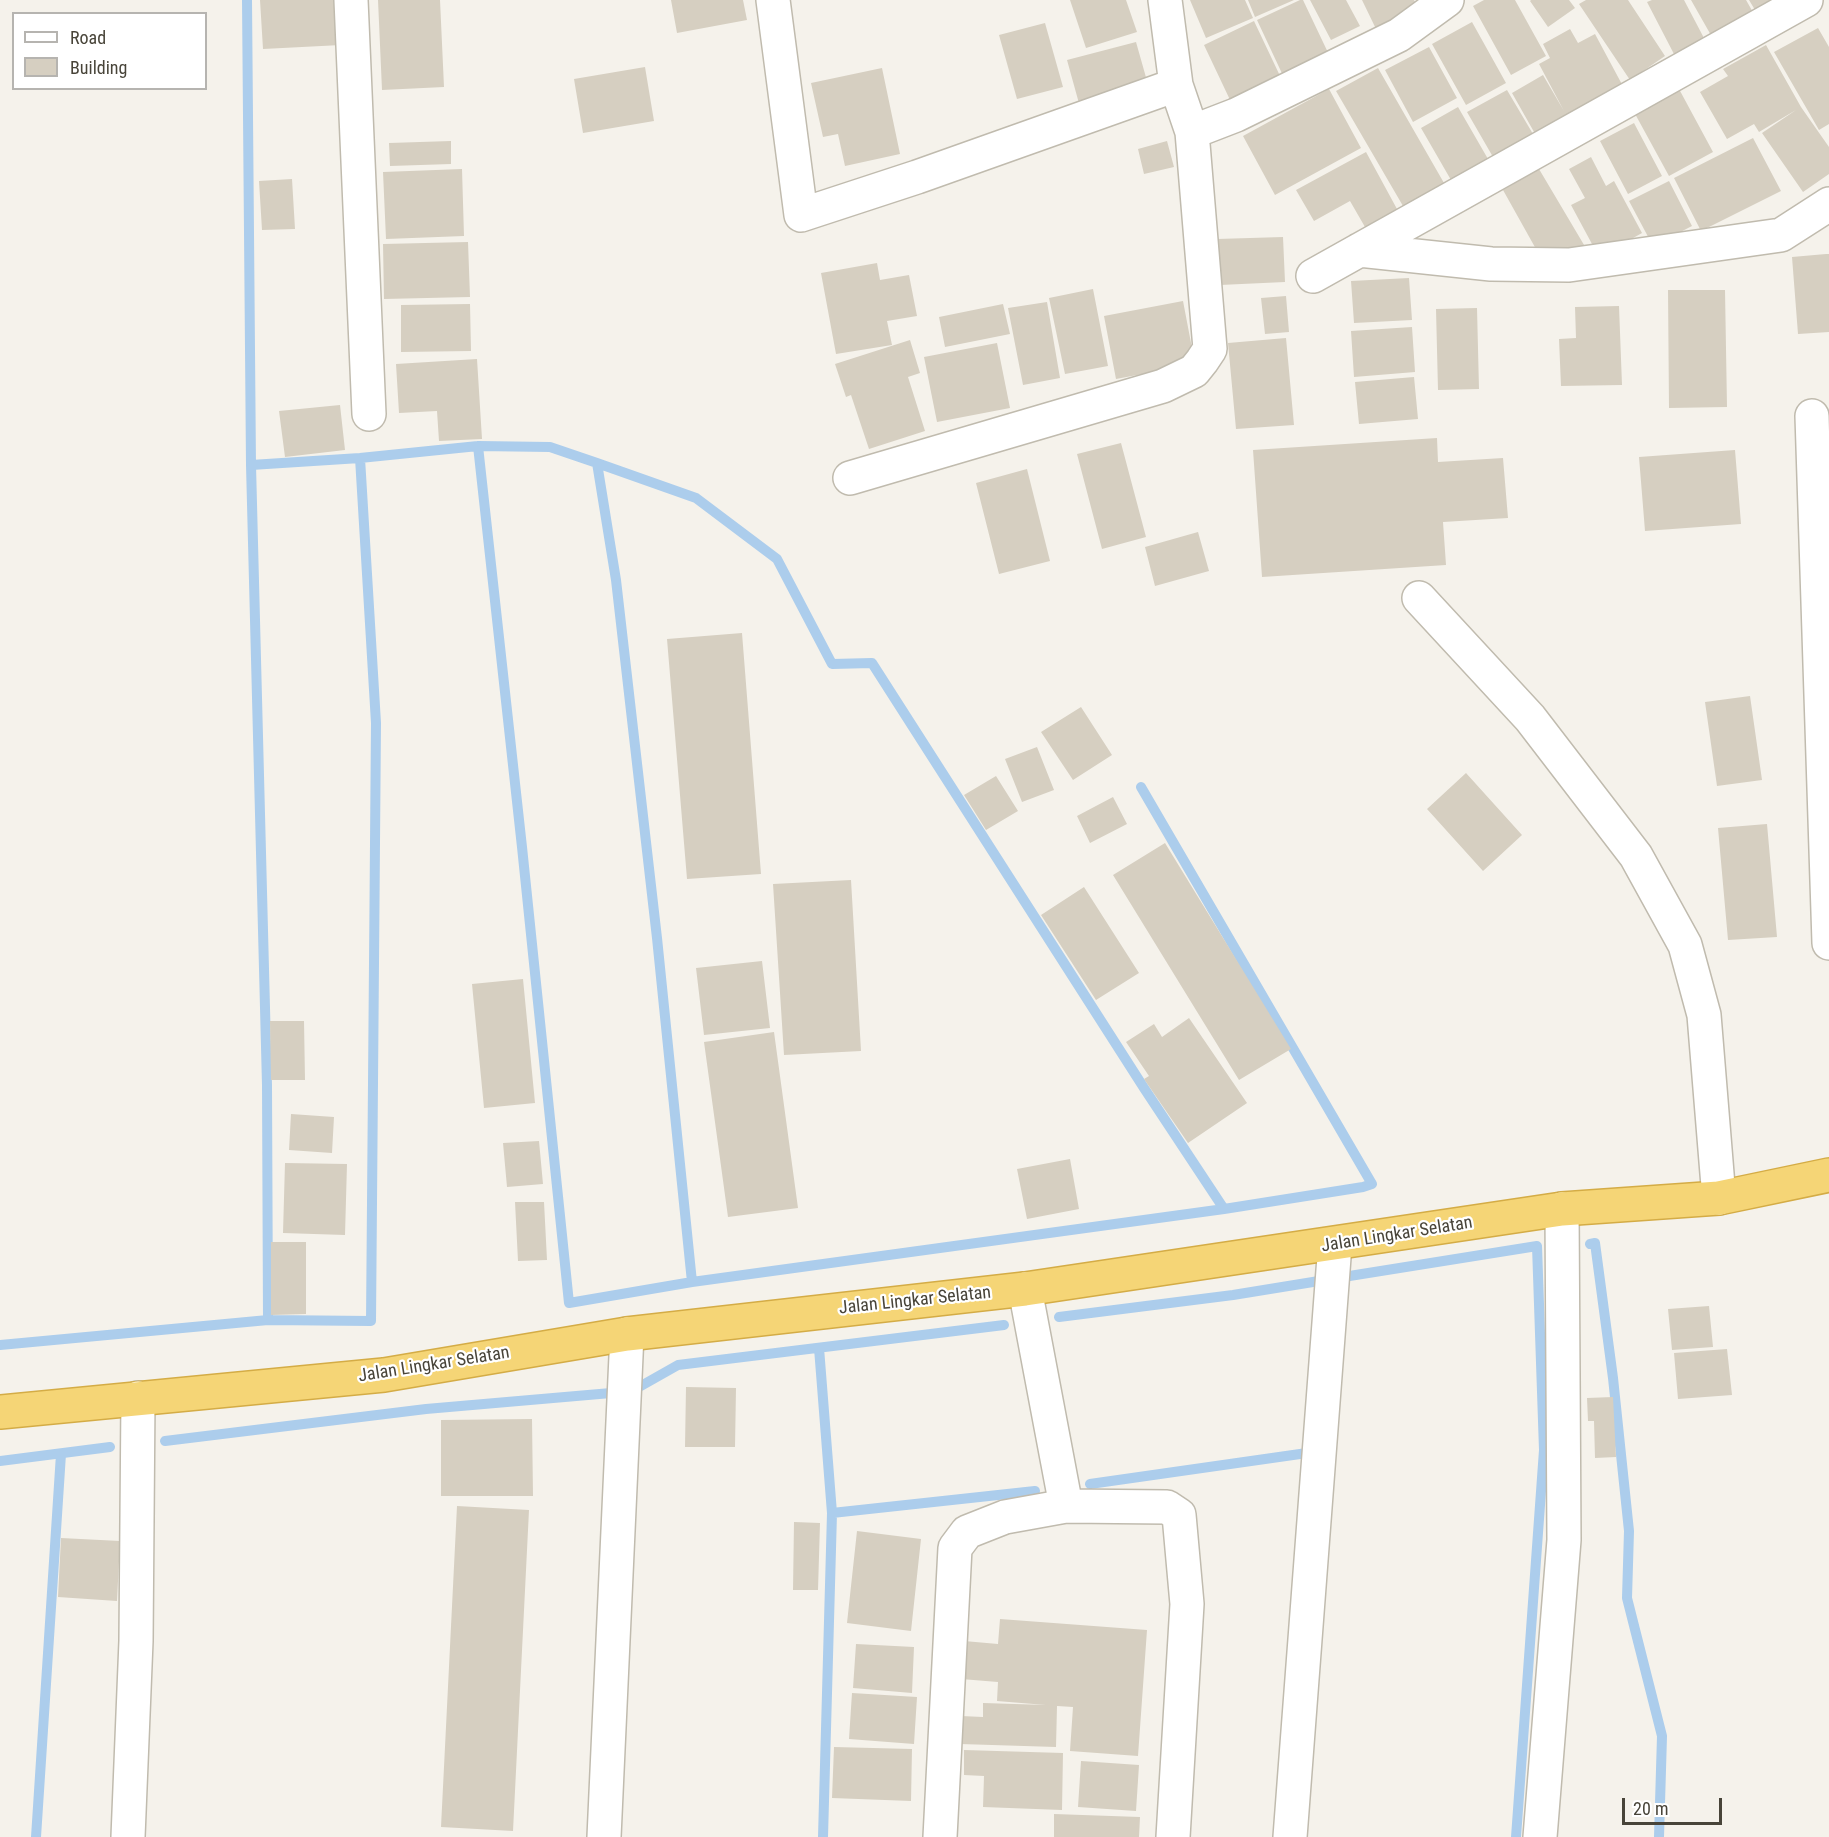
<!DOCTYPE html>
<style>
body{margin:0}
#map{position:relative;width:1829px;height:1837px;overflow:hidden;background:#f5f2eb;font-family:"Roboto Condensed",sans-serif}
canvas{display:block}
.legend{position:absolute;left:12px;top:12px;width:195px;height:78px;box-sizing:border-box;background:#fff;border:2px solid #b6b4b0;margin:0;padding:8px 10px;list-style:none;font-size:18px;color:#484439}
.legend li{display:flex;align-items:center;gap:12px;height:30px}
.legend b{width:30px;border:2px solid #b6b4b0}
.scale{position:absolute;left:1622px;top:1798px;width:100px;height:27px;box-sizing:border-box;border:3px solid #484439;border-top:0;padding-left:8px;font-size:18px;line-height:21px;white-space:nowrap;color:#484439;-webkit-text-stroke:4px #fff;paint-order:stroke}
</style>
<div id="map">
<canvas width="1829" height="1837"></canvas>
<ul class="legend">
<li><b style="height:8px;background:#fff"></b>Road</li>
<li><b style="height:16px;background:#d6cfc1"></b>Building</li>
</ul>
<div class="scale">20 m</div>
</div>
<script>
const c = document.querySelector('canvas').getContext('2d');
c.lineJoin = 'round';
function toPath(rows) {
  const path = new Path2D();
  for (const r of rows) {
    path.moveTo(r[0], r[1]);
    for (let i = 2; i < r.length; i += 2) path.lineTo(r[i], r[i + 1]);
  }
  return path;
}
function trace(path, color, width, dash) {
  c.strokeStyle = color;
  c.lineWidth = width;
  c.lineCap = dash ? 'butt' : 'round';
  c.setLineDash(dash || []);
  c.stroke(path);
}
function fillPath(path, color) {
  c.fillStyle = color;
  c.fill(path, 'evenodd');
}
function drawText(font, color, halo, rows, align = 'center') {
  c.font = font + ' "Roboto Condensed",sans-serif';
  c.lineWidth = 4.5;
  c.setLineDash([]);
  c.textBaseline = 'middle';
  c.strokeStyle = halo;
  c.fillStyle = color;
  for (const [text, x, y, turn = 0] of rows) {
    c.save();
    c.translate(x, y);
    c.rotate((+turn || 0) * Math.PI / 180);
    c.textAlign = isNaN(turn) ? turn : align;
    if (halo) c.strokeText(text, 0, 0);
    c.fillText(text, 0, 0);
    c.restore();
  }
}
trace(toPath([
 [247,0,251,465],
 [478,446,522,847,569,1303,692,1282],
 [1141,787,1372,1184,1363,1187,1224,1209],
 [1590,1244,1595,1243,1613,1378,1629,1531,1627,1598,1662,1736,1659,1837],
 [1337,1278,1537,1246,1544,1450,1516,1837],
 [1059,1317,1233,1295,1319,1281],
 [268,1320,371,1321,376,723,360,458],
 [0,1345,268,1320,267,1085,251,465,360,458,478,446,550,447,597,463,696,498,777,559,832,664,872,663,1144,1088,1224,1209,692,1282,657,938,616,580,597,463],
 [819,1348,832,1513,823,1837],
 [632,1391,678,1365,1004,1325],
 [165,1441,426,1409,611,1393],
 [0,1461,110,1447],
 [1090,1484,1307,1453],
 [832,1513,1035,1491],
 [36,1837,61,1454]
]), '#accdec', 10);
fillPath(toPath([
 [260,0,338,0,341,45,263,49],
 [378,0,440,0,444,87,382,90],
 [671,0,743,0,747,20,677,33],
 [1070,0,1126,0,1137,32,1086,48],
 [1190,0,1245,0,1253,18,1206,38],
 [1248,0,1294,0,1255,17],
 [1300,0,1303,0,1332,61,1286,82,1257,20],
 [1310,0,1346,0,1360,26,1331,40],
 [1362,0,1414,0,1419,10,1377,31],
 [1484,0,1515,0,1546,56,1511,75,1473,6],
 [1531,0,1569,0,1575,8,1548,27,1530,1],
 [1586,0,1628,0,1665,56,1630,80,1579,4],
 [1652,0,1684,0,1705,40,1675,56,1647,2],
 [1691,0,1746,0,1754,14,1712,37],
 [1749,0,1772,0,1755,10],
 [1254,21,1281,78,1231,102,1204,45],
 [1472,22,1506,83,1466,105,1432,44],
 [1045,23,1063,87,1017,99,999,35],
 [1818,28,1829,47,1829,124,1819,130,1774,52],
 [1570,29,1578,43,1595,34,1625,90,1538,139,1512,93,1543,75,1564,111,1539,64,1550,58,1543,44],
 [1136,42,1149,88,1080,107,1067,60],
 [1766,45,1801,107,1829,147,1829,174,1803,192,1762,133,1796,110,1759,132,1754,124,1727,139,1700,92,1728,76,1723,69],
 [1429,47,1457,98,1413,122,1385,70],
 [645,67,654,121,583,133,574,79],
 [882,68,900,154,845,166,838,134,823,137,811,83],
 [1378,68,1444,183,1403,206,1336,91],
 [1329,89,1361,148,1275,195,1243,136],
 [1679,89,1713,152,1669,176,1634,112],
 [1507,90,1533,134,1493,157,1467,112],
 [1458,107,1488,159,1451,180,1421,128],
 [1634,123,1662,176,1628,194,1600,141],
 [1753,138,1781,191,1701,231,1674,178],
 [451,141,451,164,390,166,389,143],
 [1167,141,1174,167,1144,174,1138,149],
 [1366,152,1397,209,1365,227,1350,201,1314,221,1296,190],
 [1591,157,1606,186,1614,181,1642,233,1599,257,1571,205,1585,198,1569,169],
 [462,169,464,236,386,239,383,172],
 [1539,169,1590,255,1541,258,1503,190],
 [292,179,295,229,262,230,259,181],
 [1669,181,1692,226,1653,246,1629,201],
 [1283,237,1285,282,1220,285,1217,239],
 [468,242,470,297,384,299,383,244],
 [1826,254,1829,254,1829,332,1798,334,1792,257],
 [877,263,880,280,909,275,917,316,887,321,892,345,836,354,821,273],
 [1409,278,1412,320,1354,323,1351,281],
 [1093,289,1108,366,1065,374,1049,298],
 [1668,290,1725,290,1727,407,1669,408],
 [1286,296,1289,332,1265,334,1261,298],
 [1183,301,1195,364,1116,379,1104,316],
 [1047,302,1060,378,1023,385,1008,308],
 [470,304,471,351,401,352,401,305],
 [1003,304,1010,334,945,347,939,317],
 [1619,306,1622,385,1561,386,1559,339,1576,338,1575,307],
 [1477,308,1479,389,1438,390,1436,309],
 [1412,327,1415,372,1354,377,1351,331],
 [1286,338,1294,425,1236,429,1228,343],
 [910,340,920,373,908,377,925,431,869,449,851,395,846,397,835,364],
 [997,343,1010,408,937,422,924,357],
 [477,359,482,439,439,441,437,411,399,413,396,364],
 [1414,377,1418,419,1359,424,1355,382],
 [340,405,345,450,285,457,279,411],
 [1437,438,1438,462,1503,458,1508,518,1443,522,1446,565,1262,577,1253,450],
 [1121,443,1146,537,1102,549,1077,454],
 [1735,450,1741,524,1645,531,1639,457],
 [1027,469,1050,561,999,574,976,483],
 [1198,532,1209,571,1155,586,1145,547],
 [742,633,761,874,687,879,667,639],
 [1750,696,1762,780,1717,786,1705,702],
 [1081,707,1112,755,1073,780,1041,732],
 [1037,747,1054,790,1022,802,1005,759],
 [1466,773,1522,835,1483,871,1427,809],
 [996,776,1018,811,986,830,964,795],
 [1113,797,1127,824,1090,843,1077,816],
 [1767,824,1777,937,1728,940,1718,828],
 [1165,843,1291,1049,1239,1080,1113,875],
 [851,880,861,1051,784,1055,773,884],
 [1084,887,1139,973,1096,1000,1041,915],
 [762,961,770,1028,704,1035,696,968],
 [523,979,535,1103,484,1108,472,984],
 [1189,1018,1247,1103,1188,1143,1144,1079,1149,1076,1126,1042,1154,1024,1162,1037],
 [270,1021,304,1021,305,1080,271,1080],
 [774,1032,798,1208,728,1217,704,1042],
 [291,1114,334,1117,332,1153,289,1150],
 [539,1141,543,1184,507,1187,503,1143],
 [1070,1159,1079,1209,1027,1219,1017,1169],
 [285,1163,347,1164,345,1235,283,1233],
 [515,1202,544,1202,547,1260,518,1261],
 [271,1242,306,1242,306,1314,271,1315],
 [1709,1306,1713,1347,1672,1350,1668,1309],
 [1727,1349,1732,1395,1678,1399,1674,1353],
 [686,1387,736,1388,735,1447,685,1447],
 [1613,1397,1616,1457,1595,1458,1594,1421,1588,1421,1587,1398],
 [532,1419,533,1496,441,1496,441,1420],
 [457,1506,529,1510,513,1831,441,1827],
 [794,1522,820,1523,818,1590,793,1590],
 [857,1531,921,1539,911,1631,847,1623],
 [61,1538,120,1541,117,1601,58,1597],
 [1000,1619,1147,1630,1138,1756,1070,1751,1073,1707,1057,1706,1056,1747,960,1744,961,1716,983,1717,983,1703,1046,1705,997,1701,998,1682,961,1679,964,1641,998,1644],
 [856,1644,914,1647,912,1693,853,1688],
 [852,1693,917,1697,914,1744,849,1739],
 [834,1747,912,1749,911,1801,832,1798],
 [964,1750,1063,1753,1062,1810,983,1807,984,1776,964,1775],
 [1081,1761,1139,1765,1136,1811,1078,1807],
 [1054,1814,1140,1817,1139,1837,1054,1837]
]), '#d6cfc1');
const minor = toPath([
 [351,0,369,414],
 [773,0,801,215,917,177,1176,85],
 [1192,132,1236,115,1399,35,1447,0],
 [1359,250,1491,264,1569,265,1781,235,1829,204],
 [1313,276,1806,0],
 [1812,416,1829,943],
 [850,478,1163,386,1194,371,1202,361,1210,349,1192,132,1176,85,1165,0],
 [1419,598,1530,718,1636,856,1685,945,1704,1015,1719,1198],
 [1025,1289,1066,1506],
 [128,1837,136,1641,138,1398],
 [604,1837,627,1334],
 [940,1837,955,1548,967,1532,1005,1517,1066,1506,1167,1507,1179,1515,1187,1604,1173,1837],
 [1290,1837,1335,1244],
 [1540,1837,1564,1540,1562,1209]
]);
const highway = toPath([
 [0,1412,384,1375,627,1334,1025,1289,1562,1209,1719,1198,1829,1175]
]);
trace(minor, '#c0bbae', 36);
trace(highway, '#d4ac46', 36);
trace(minor, '#fff', 33);
trace(highway, '#f5d576', 33);
drawText('18px', '#484439', '#fff', [
 ["Jalan Lingkar Selatan",1397,1235,-9],
 ["Jalan Lingkar Selatan",915,1301,-6],
 ["Jalan Lingkar Selatan",434,1365,-9]
]);
</script>
